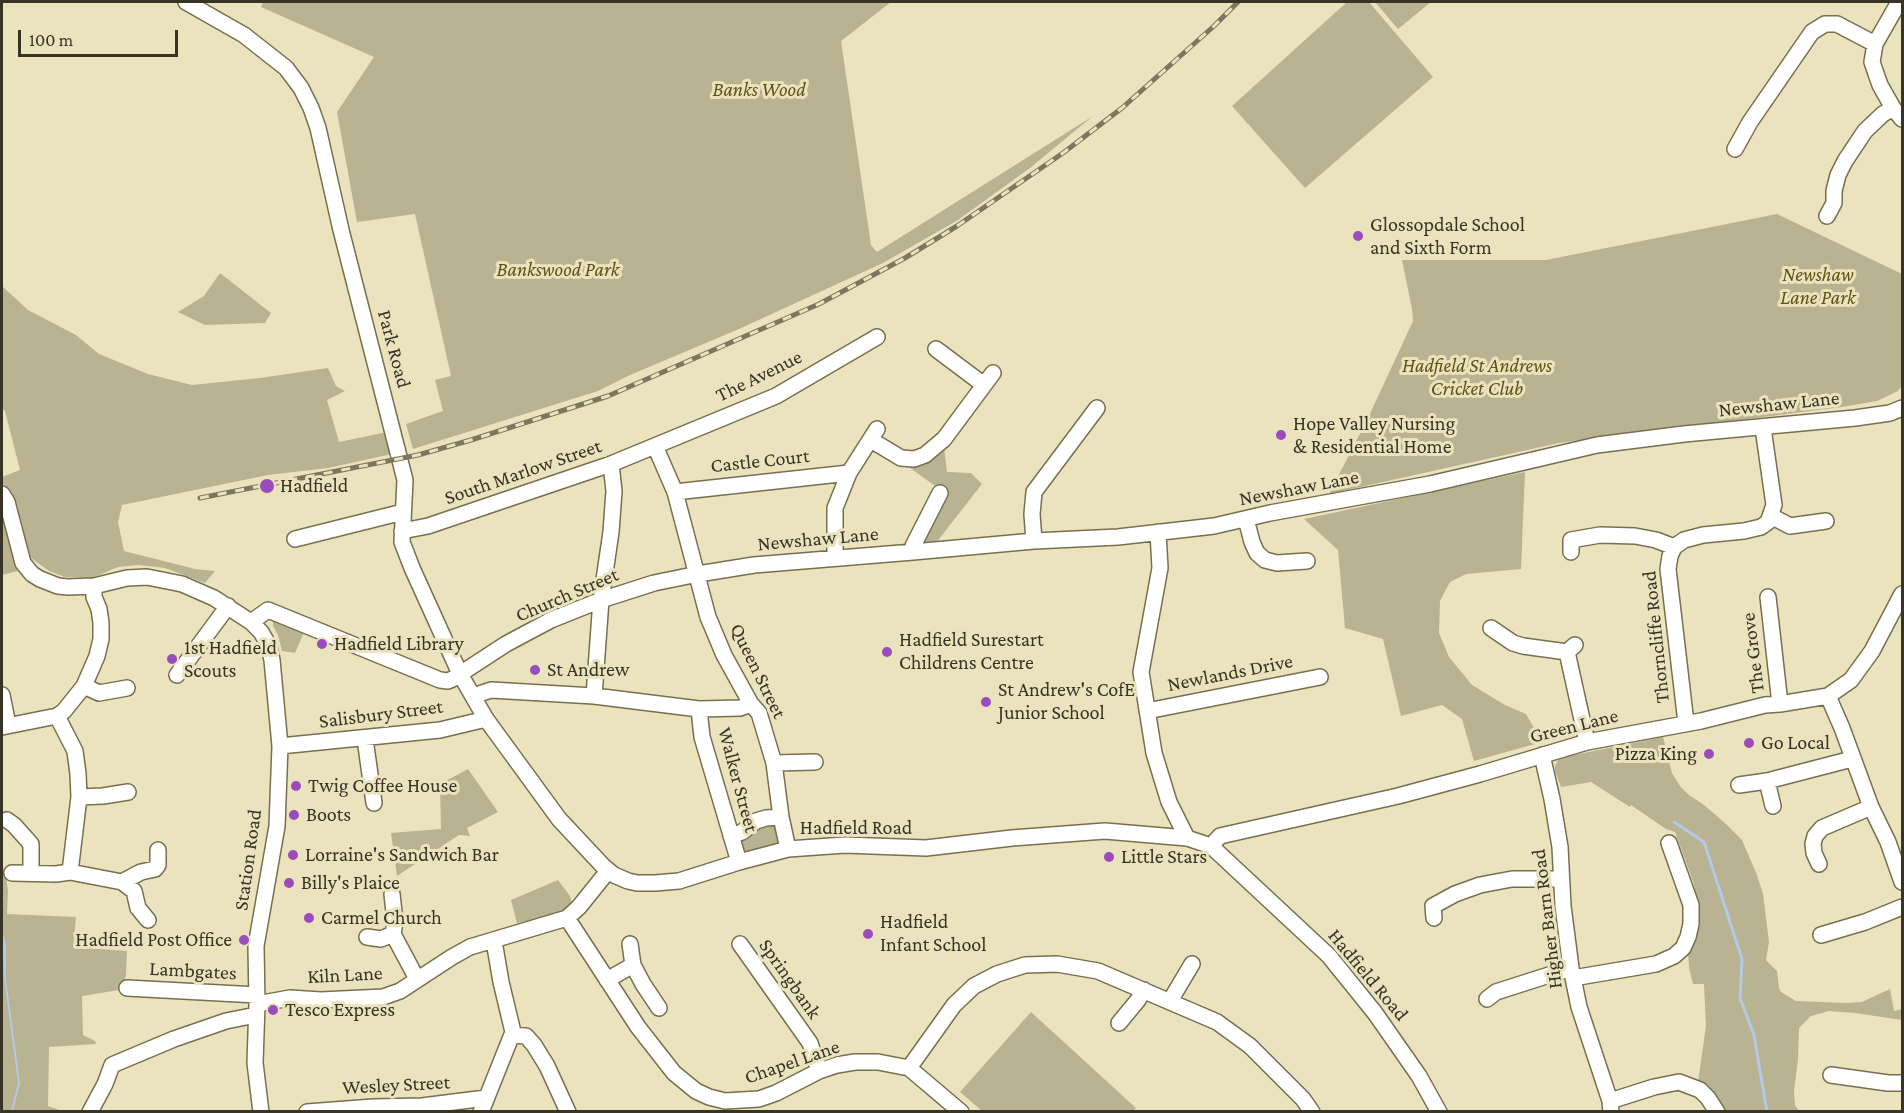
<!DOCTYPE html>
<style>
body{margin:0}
#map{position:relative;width:1904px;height:1113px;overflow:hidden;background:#ebe3be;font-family:"Crimson Pro",serif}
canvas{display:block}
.frame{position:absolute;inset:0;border:3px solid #373325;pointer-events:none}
.scale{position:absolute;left:18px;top:30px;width:160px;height:27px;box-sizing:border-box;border:3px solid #373325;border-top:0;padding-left:8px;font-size:18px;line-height:21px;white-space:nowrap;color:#373325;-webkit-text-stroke:4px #ebe3be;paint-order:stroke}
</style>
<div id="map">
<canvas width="1904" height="1113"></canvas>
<div class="frame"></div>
<div class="scale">100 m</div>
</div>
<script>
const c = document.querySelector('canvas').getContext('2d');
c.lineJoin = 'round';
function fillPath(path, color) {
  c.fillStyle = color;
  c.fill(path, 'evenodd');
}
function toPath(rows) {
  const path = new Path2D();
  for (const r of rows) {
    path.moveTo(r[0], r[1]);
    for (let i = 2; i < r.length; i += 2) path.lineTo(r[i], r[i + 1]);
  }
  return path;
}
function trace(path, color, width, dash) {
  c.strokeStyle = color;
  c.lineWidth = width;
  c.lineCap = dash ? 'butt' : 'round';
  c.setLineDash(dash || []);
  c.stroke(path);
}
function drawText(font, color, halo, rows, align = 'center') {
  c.font = font + ' "Crimson Pro",serif';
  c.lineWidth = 6;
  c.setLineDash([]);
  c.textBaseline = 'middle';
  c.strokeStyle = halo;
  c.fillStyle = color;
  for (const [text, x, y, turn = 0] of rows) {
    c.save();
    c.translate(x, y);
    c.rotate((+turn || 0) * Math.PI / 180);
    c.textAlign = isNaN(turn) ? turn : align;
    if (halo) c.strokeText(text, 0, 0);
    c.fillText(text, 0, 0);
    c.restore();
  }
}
fillPath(toPath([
 [263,2,891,2,841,41,871,245,877,252,1093,116,1030,168,958,220,883,263,739,329,630,375,598,391,413,449,406,424,443,411,435,380,451,376,415,214,357,222,337,112,374,57,261,7],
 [1347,2,1369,2,1433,77,1305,188,1232,106],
 [1375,2,1431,2,1398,29],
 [1777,214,1902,274,1902,386,1898,391,1877,401,1842,407,1559,443,1329,494,1368,418,1413,321,1412,309,1402,260,1546,260],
 [220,273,271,313,265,323,205,325,178,312,204,296],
 [2,286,28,310,76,335,99,354,148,374,192,385,260,378,328,368,336,386,345,391,327,400,339,442,387,432,392,454,328,468,268,475,122,505,118,522,124,551,195,569,215,571,205,583,165,568,139,565,118,567,92,578,65,577,49,571,24,553,13,497,2,482,2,477,20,470,5,411,2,408],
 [944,448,947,472,971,473,982,484,936,543,921,543,946,494,902,462],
 [1525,472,1521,569,1466,574,1450,582,1440,601,1439,633,1449,657,1472,685,1505,705,1526,714,1542,742,1474,761,1462,719,1442,705,1401,716,1383,639,1345,628,1338,550,1304,519],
 [2,503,18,571,2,575],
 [273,618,305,630,295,653,282,651,278,635,273,626],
 [1663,737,1672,773,1680,786,1689,795,1704,805,1726,824,1742,840,1757,875,1763,894,1769,942,1766,960,1777,971,1779,988,1781,992,1796,1001,1846,1003,1862,1002,1890,989,1894,1011,1902,1009,1902,1020,1855,1013,1829,1011,1811,1016,1799,1028,1798,1059,1794,1091,1795,1105,1799,1111,1723,1111,1698,1082,1706,1026,1704,984,1693,984,1689,968,1688,950,1698,911,1694,884,1675,832,1666,829,1631,805,1630,807,1591,782,1561,787,1555,771,1555,766,1559,758],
 [468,769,498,812,467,828,470,836,459,835,397,876,391,833,441,829,440,784],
 [778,820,785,848,741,858,735,838],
 [2,868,5,869,8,891,7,914,76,917,73,947,127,951,126,976,119,990,82,996,83,1035,95,1041,96,1044,49,1047,48,1106,62,1111,2,1111],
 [558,880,570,896,572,904,561,914,517,923,511,900],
 [1031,1012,1136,1108,1133,1111,982,1111,960,1092]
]), '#bab391');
fillPath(toPath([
 [2,930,6,944,6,979,20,1083,13,1111,11,1111,18,1083,4,978]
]), '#b2c9e8');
trace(toPath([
 [1674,822,1704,842,1742,959,1740,998,1754,1035,1767,1112]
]), '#b2c9e8', 3);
const minor = toPath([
 [186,2,244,35,286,68,301,88,311,108,318,128,341,230,405,480,402,542,412,568,460,674,486,719,559,819,603,866,614,875,628,881,637,883,655,883,679,881,739,862,788,849,845,845,926,848,1012,838,1105,831,1187,838,1211,846,1329,956,1375,1013,1419,1076,1439,1112],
 [1899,2,1875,44,1872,62,1880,85,1893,108,1902,119],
 [1735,149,1750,122,1812,32,1825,24,1837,24,1875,44],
 [1827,216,1834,203,1834,191,1838,175,1845,161,1865,131,1883,114,1893,108],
 [936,349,984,385],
 [871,440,901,458,914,459,925,455,944,439,993,373],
 [655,446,675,492,708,617,724,655,751,704,759,713,774,763,781,817,788,849],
 [675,492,849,473],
 [2,494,7,502,23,563,32,574,40,579,58,586,68,587,94,586,127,578,147,577,182,584,214,598,251,622,261,632,268,644,272,660,280,746,277,826,256,946,257,1004,255,1063,261,1112],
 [1771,516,1790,526,1826,521],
 [1246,519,1252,542,1257,553,1265,560,1277,563,1307,561],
 [402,531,428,526,611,464,776,396,877,337],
 [1158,532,1160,568,1141,672,1154,753,1169,802,1187,838],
 [295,539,403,512],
 [1034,541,1032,514,1034,492,1097,408],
 [913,552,913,546,940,493],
 [1571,552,1571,540,1600,535,1635,536,1656,540,1674,547],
 [835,558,835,508,849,473,877,429],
 [1768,597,1780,704],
 [251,622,268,610,440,680,448,681,461,675],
 [1491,628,1513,643,1523,646,1567,652,1575,645],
 [1567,652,1587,742],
 [460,674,506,644,551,620,601,600,654,583,698,574,754,565,913,552,1034,541,1118,537,1214,526,1270,513,1430,484,1597,445,1684,434,1855,418,1890,413,1902,408],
 [177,675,228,606],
 [84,686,99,693,127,688],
 [2,695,8,725],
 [473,696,491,690,594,696,699,709,740,708,751,704],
 [594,696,601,600,611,532,614,491,611,464],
 [1828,696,1842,728,1871,807,1888,842,1902,882],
 [699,709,702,737,739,862],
 [1147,711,1320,677],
 [57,716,75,751,78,774,79,797,70,872],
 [1686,723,1668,569,1670,556,1674,547,1684,540,1703,535,1744,531,1761,527,1768,522,1774,505,1763,428],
 [2,727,57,716,64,711,84,686,97,656,101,639,101,623,99,609,94,597,94,586],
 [365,739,374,803],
 [280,746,440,730,486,719],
 [1542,755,1552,799,1560,847,1563,906,1571,968,1579,1007,1610,1101,1611,1112],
 [774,763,815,762],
 [1767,781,1773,806],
 [1739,785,1767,781,1852,759],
 [79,797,103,796,128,792],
 [7,820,14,825,31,844,31,873],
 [731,836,742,832,756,821,766,818,781,817],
 [1211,846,1220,836,1398,796,1480,774,1587,742,1701,721,1765,705,1780,704,1828,696,1851,680,1872,651,1902,594],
 [1819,864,1814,853,1813,844,1815,836,1822,828,1871,807],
 [12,873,56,874,70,872,122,882,141,872,155,869,158,865,158,850],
 [122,882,134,891,138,908,148,920],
 [392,894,395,922,393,934,417,979],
 [567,918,638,1027,674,1073,696,1091,709,1097,725,1101,759,1099,776,1093,819,1071,837,1065,855,1062,878,1062,909,1068,961,1112],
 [1434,918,1433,906,1455,894,1480,885,1512,879,1560,879],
 [1821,935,1865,922,1902,907],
 [367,937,381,939,393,934],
 [630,944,633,965,643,984,659,1008],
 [740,944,810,1043,819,1071],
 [1573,978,1656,964,1674,956,1683,948,1688,937,1691,924,1691,905,1669,843],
 [607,980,633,965],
 [127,988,257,995],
 [1487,999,1496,992,1571,968],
 [1170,1001,1192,964],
 [257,1004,290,998,321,1000,383,997,400,991,452,957,470,947,567,918,579,907,608,871],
 [1119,1023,1138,1000,1144,990],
 [512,1035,526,1036,534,1045,547,1066,568,1112],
 [909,1068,954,1005,974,986,997,974,1025,965,1057,964,1098,971,1217,1022,1250,1046,1303,1099,1312,1112],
 [1831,1075,1888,1083,1902,1083],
 [1610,1101,1654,1087,1679,1082,1700,1090,1708,1098,1717,1112],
 [90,1112,105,1084,112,1065,174,1039,226,1021,256,1015],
 [307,1112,373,1107,422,1106,486,1098],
 [481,1112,513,1032,501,982,494,941]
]);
trace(minor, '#776f4e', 18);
trace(minor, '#fff', 15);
const rail = toPath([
 [200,498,418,455,471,440,608,396,819,304,905,258,957,226,1063,153,1122,108,1214,26,1238,2]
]);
trace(rail, '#7d7760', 5);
trace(rail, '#ebe3be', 3, [9]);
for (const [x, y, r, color] of [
 [1358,236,6,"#9a4bbc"],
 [1281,435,6,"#9a4bbc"],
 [267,486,8,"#9a4bbc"],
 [322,644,6,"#9a4bbc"],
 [887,652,6,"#9a4bbc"],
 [172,659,6,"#9a4bbc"],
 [535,670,6,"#9a4bbc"],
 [986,702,6,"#9a4bbc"],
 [1749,743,6,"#9a4bbc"],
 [1709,754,6,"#9a4bbc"],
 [296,786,6,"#9a4bbc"],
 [294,815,6,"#9a4bbc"],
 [293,855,6,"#9a4bbc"],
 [1109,857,6,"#9a4bbc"],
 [289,883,6,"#9a4bbc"],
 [309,918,6,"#9a4bbc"],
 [868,934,6,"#9a4bbc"],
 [244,940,6,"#9a4bbc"],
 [273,1010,6,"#9a4bbc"]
]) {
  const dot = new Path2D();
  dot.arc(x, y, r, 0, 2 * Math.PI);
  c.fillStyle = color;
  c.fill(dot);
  trace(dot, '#ebe3be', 2);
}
drawText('italic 20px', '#605316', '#ebe3be', [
 ["Banks Wood",759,90],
 ["Bankswood Park",558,270],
 ["Newshaw",1818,275],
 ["Lane Park",1818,298],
 ["Hadfield St Andrews",1477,366],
 ["Cricket Club",1477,389]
]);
drawText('20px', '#373325', '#ebe3be', [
 ["Glossopdale School",1370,225],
 ["and Sixth Form",1370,248],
 ["Hope Valley Nursing",1293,424],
 ["& Residential Home",1293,447],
 ["Hadfield",280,486],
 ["Hadfield Surestart",899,640],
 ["Childrens Centre",899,663],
 ["Hadfield Library",334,644],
 ["1st Hadfield",184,648],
 ["Scouts",184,671],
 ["St Andrew",547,670],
 ["St Andrew's CofE",998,690],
 ["Junior School",998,713],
 ["Go Local",1761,743],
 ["Pizza King",1697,754,"right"],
 ["Twig Coffee House",308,786],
 ["Boots",306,815],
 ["Lorraine's Sandwich Bar",305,855],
 ["Little Stars",1121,857],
 ["Billy's Plaice",301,883],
 ["Carmel Church",321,918],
 ["Hadfield",880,922],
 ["Infant School",880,945],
 ["Hadfield Post Office",232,940,"right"],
 ["Tesco Express",285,1010]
], 'left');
drawText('20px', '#373325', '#ebe3be', [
 ["Park Road",394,349,75],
 ["The Avenue",759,376,-26],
 ["Newshaw Lane",1779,404,-6],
 ["Castle Court",760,461,-6],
 ["South Marlow Street",523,472,-19],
 ["Newshaw Lane",1299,488,-11],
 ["Newshaw Lane",818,539,-5],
 ["Church Street",567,595,-23],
 ["Thorncliffe Road",1656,637,-96],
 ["The Grove",1753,653,-97],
 ["Queen Street",758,671,64],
 ["Newlands Drive",1230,673,-11],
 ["Salisbury Street",381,714,-7],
 ["Green Lane",1574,726,-14],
 ["Walker Street",738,780,75],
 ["Hadfield Road",856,828],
 ["Station Road",248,860,-82],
 ["Higher Barn Road",1547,919,-97],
 ["Lambgates",193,971,3],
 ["Kiln Lane",345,975,-3],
 ["Hadfield Road",1368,975,50],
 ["Springbank",790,979,55],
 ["Chapel Lane",792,1062,-19],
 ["Wesley Street",396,1085,-3]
]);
</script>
